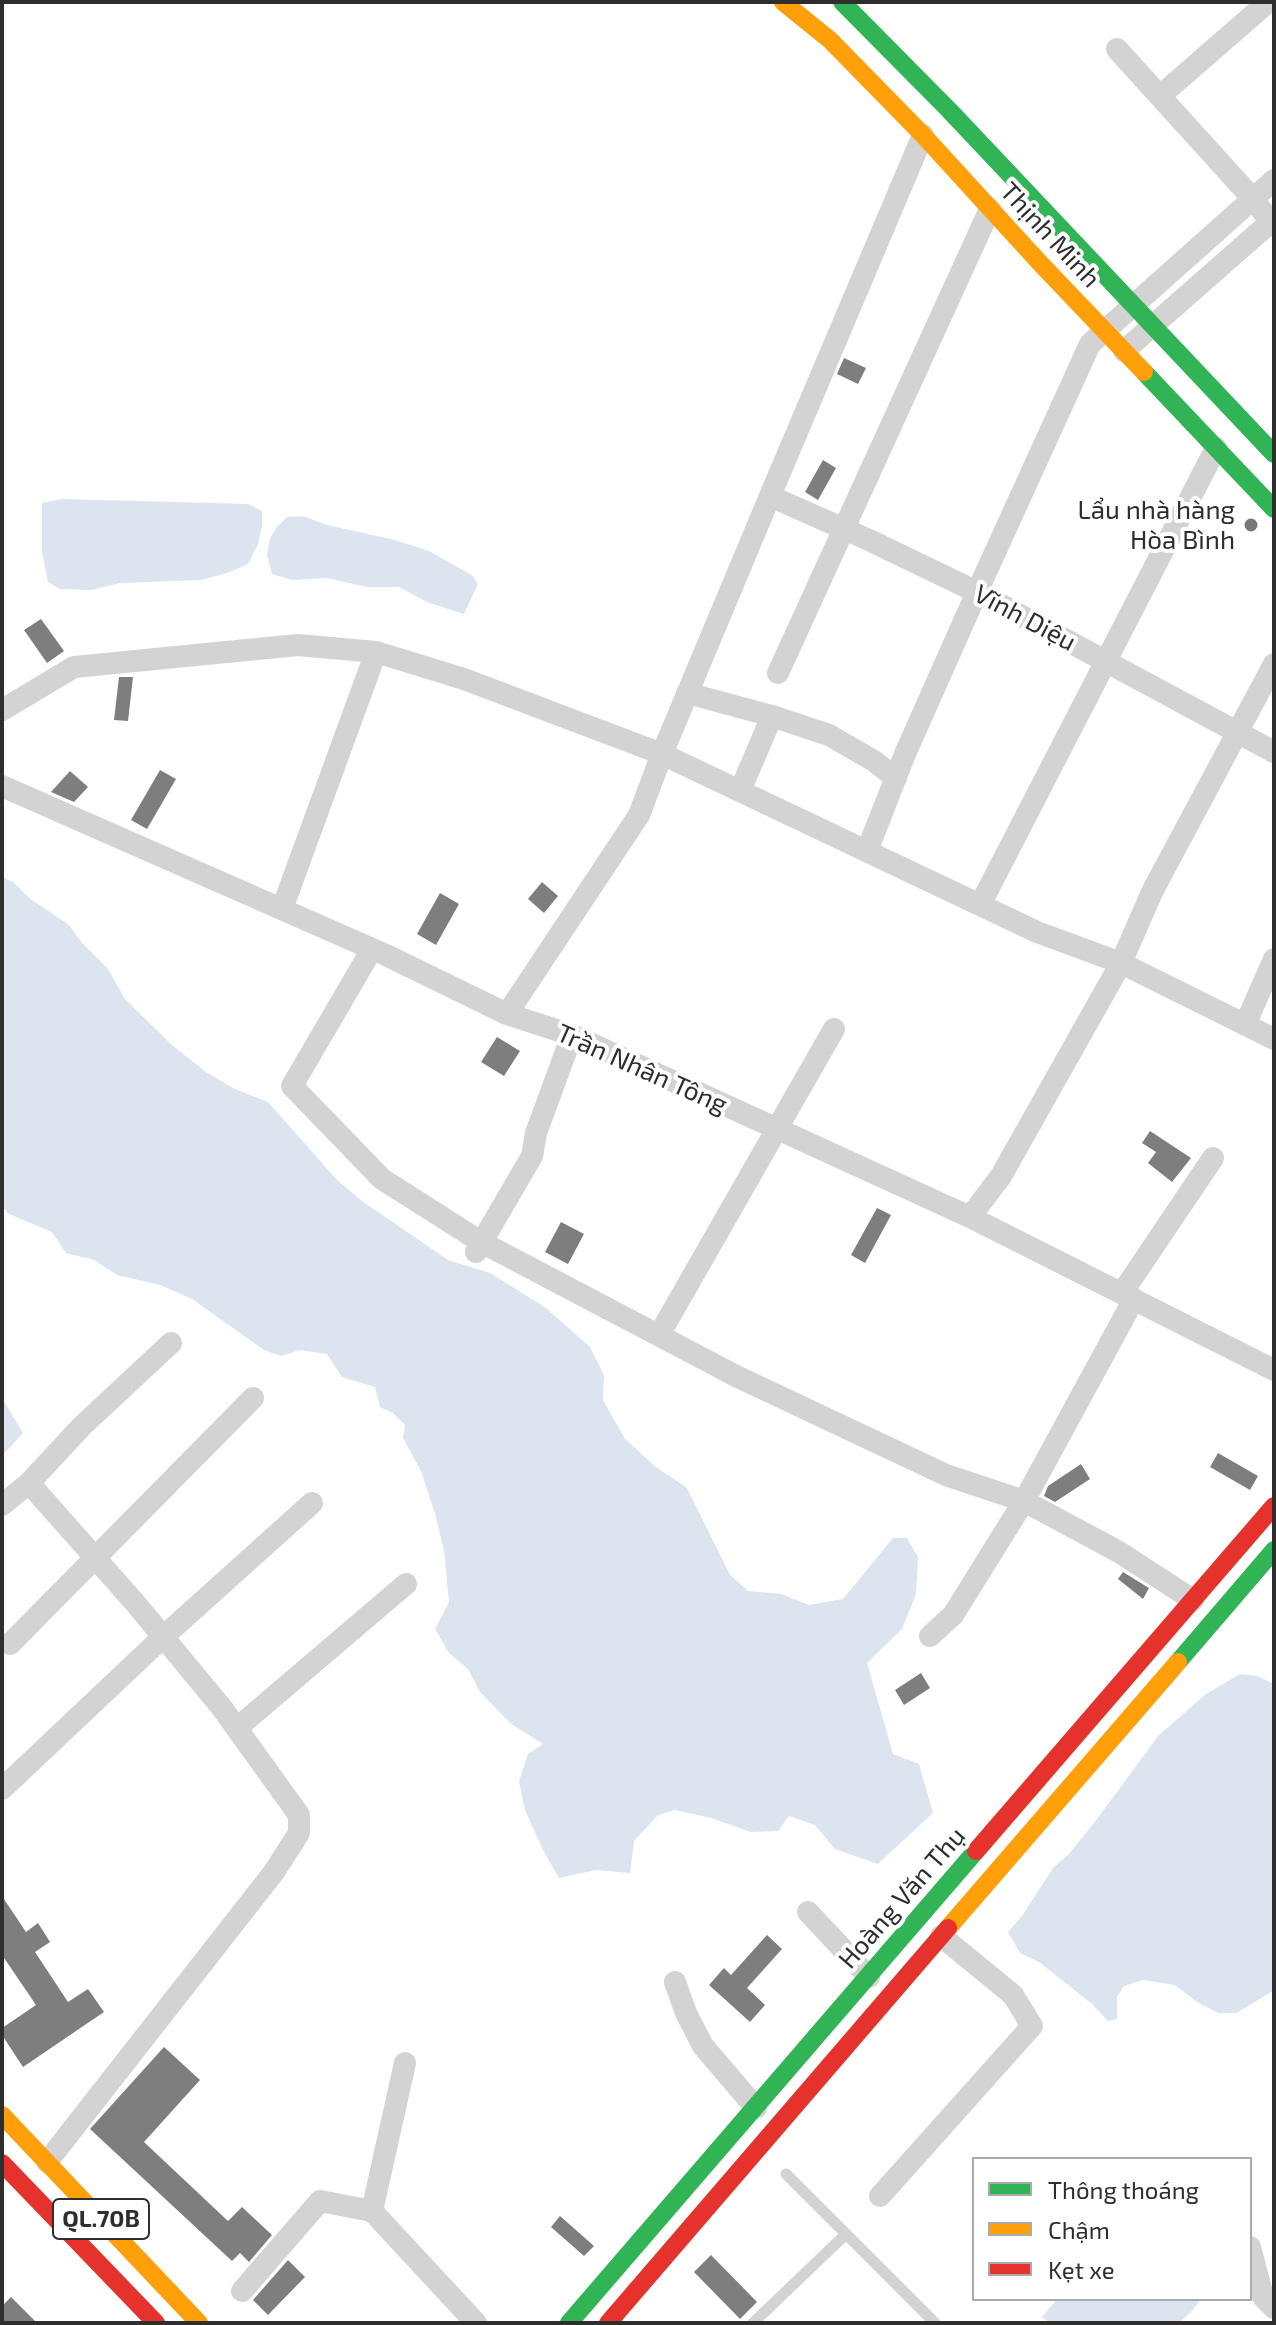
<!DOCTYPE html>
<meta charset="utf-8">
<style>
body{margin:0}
#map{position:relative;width:1276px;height:2325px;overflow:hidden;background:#fff;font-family:"Exo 2",sans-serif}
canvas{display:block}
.frame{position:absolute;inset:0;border:4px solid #2e2e2e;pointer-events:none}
.legend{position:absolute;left:972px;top:2157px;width:280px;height:144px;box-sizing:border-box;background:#fff;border:2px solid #ababab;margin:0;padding:10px 14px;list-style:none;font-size:24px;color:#2e2e2e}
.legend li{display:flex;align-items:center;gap:16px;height:40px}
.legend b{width:40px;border:2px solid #ababab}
</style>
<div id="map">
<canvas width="1276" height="2325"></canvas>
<div class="frame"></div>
<ul class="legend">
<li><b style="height:10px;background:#30b455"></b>Thông thoáng</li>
<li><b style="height:10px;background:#ff9f0a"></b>Chậm</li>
<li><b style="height:10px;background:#e5322d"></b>Kẹt xe</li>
</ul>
</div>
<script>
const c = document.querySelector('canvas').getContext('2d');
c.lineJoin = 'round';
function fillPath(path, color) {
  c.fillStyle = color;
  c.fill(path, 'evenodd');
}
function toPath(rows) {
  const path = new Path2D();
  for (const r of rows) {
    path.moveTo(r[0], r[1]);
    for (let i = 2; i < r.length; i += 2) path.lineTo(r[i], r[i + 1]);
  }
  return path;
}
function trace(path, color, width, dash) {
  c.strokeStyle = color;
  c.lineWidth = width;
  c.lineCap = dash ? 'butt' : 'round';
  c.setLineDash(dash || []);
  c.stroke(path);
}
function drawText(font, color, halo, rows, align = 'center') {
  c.font = font + ' "Exo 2",sans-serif';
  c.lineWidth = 8;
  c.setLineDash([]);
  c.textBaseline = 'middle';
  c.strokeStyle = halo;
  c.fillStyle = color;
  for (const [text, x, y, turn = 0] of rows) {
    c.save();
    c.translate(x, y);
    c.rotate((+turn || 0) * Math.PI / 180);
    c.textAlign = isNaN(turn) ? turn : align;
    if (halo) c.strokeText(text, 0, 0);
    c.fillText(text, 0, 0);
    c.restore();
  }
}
fillPath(toPath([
 [61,499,248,504,262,511,262,526,258,544,248,564,227,573,201,580,120,583,91,590,60,589,48,582,42,552,42,503],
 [303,516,327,525,395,540,429,551,473,576,478,584,464,614,427,602,399,587,367,587,327,578,292,580,272,574,267,555,270,538,277,527,287,517],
 [2,877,13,882,29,898,69,925,82,943,108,969,125,999,172,1045,206,1072,235,1089,268,1102,337,1180,362,1201,448,1260,490,1273,546,1308,590,1347,604,1375,603,1400,625,1439,656,1467,687,1488,730,1575,748,1591,781,1594,809,1605,843,1599,893,1538,907,1538,918,1557,916,1594,902,1629,867,1663,893,1754,919,1764,933,1813,878,1864,835,1849,815,1825,789,1816,778,1831,751,1832,711,1818,675,1810,658,1815,634,1841,630,1873,596,1870,559,1878,543,1850,525,1810,519,1781,528,1754,543,1744,510,1723,480,1692,468,1669,449,1653,435,1629,449,1602,444,1551,436,1517,421,1471,403,1438,405,1425,393,1413,380,1407,375,1387,342,1377,327,1354,300,1350,281,1356,264,1350,192,1299,160,1285,117,1275,94,1260,66,1253,52,1232,7,1213,2,1205],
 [2,1398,23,1433,2,1456],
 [1240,1674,1257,1676,1274,1684,1274,1990,1237,2013,1218,2013,1197,2002,1175,1985,1143,1980,1124,1986,1117,1997,1117,2019,1108,2021,1092,2004,1039,1962,1020,1953,1008,1932,1022,1916,1053,1868,1068,1855,1097,1819,1159,1735,1206,1694],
 [1057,2299,1201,2299,1193,2310,1179,2323,1050,2323,1042,2317]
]), '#dbe4ef');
fillPath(toPath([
 [844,358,866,368,858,384,837,374],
 [823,460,836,468,818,500,805,492],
 [41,619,64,651,47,663,24,630],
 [119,677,133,677,128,721,114,720],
 [160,770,176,779,147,829,131,820],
 [70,771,88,787,74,802,51,792],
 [542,882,558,896,544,913,528,899],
 [440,893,459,904,436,945,417,934],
 [497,1037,520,1051,504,1076,481,1062],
 [1150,1131,1191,1158,1172,1182,1148,1163,1156,1152,1142,1143],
 [877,1208,891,1215,865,1263,851,1255],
 [561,1222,584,1234,568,1264,545,1252],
 [1218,1453,1258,1476,1250,1490,1210,1467],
 [1081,1464,1090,1479,1055,1502,1044,1496,1048,1486],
 [1123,1572,1149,1588,1143,1599,1118,1579],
 [921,1673,930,1688,904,1705,895,1690],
 [2,1896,26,1932,38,1923,50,1942,35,1952,68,2002,88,1989,104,2012,23,2067,2,2035,2,2028,36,2005,2,1955],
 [767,1935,782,1949,747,1988,765,2005,750,2022,709,1985,724,1968,731,1975],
 [164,2047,200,2080,144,2142,228,2221,242,2207,272,2235,249,2262,240,2253,232,2261,90,2129],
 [560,2216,594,2246,584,2256,551,2227],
 [711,2255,757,2302,740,2319,694,2272],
 [288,2260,305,2277,268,2315,253,2300],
 [11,2297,37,2323,2,2323,2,2306]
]), '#7e7e7e');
trace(toPath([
 [786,2174,935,2323],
 [753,2323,846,2234]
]), '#d3d3d3', 11);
trace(toPath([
 [1117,49,1253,199,1274,226],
 [1160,96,1268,2],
 [1124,351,1274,219],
 [770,496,869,540,977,592,1274,752],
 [778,673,990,209],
 [687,693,772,716,829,735,874,761,896,778],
 [2,710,74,667,298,645,376,652,464,679,662,754,1037,932,1121,963,1274,1039],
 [2,786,386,955,507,1014,572,1035,970,1217,1274,1370],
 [740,791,772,716],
 [867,851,905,754,977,592,1090,344,1274,180],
 [980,905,1216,448],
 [282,909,376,652],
 [372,949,292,1086,382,1179,481,1242,736,1376,946,1475,1024,1501,1119,1552,1193,1600],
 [507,1014,639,815,662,754,770,496,923,135],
 [1245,1025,1274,959],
 [970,1217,1001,1176,1121,963,1153,890,1274,664],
 [476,1252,532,1156,536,1133,572,1035],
 [1122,1293,1213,1158],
 [659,1335,834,1029],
 [29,1483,136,1604,222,1708,299,1815,299,1833,274,1872,47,2162],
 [2,1505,29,1483,82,1426,171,1343],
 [930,1636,953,1615,1024,1501,1134,1299],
 [10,1644,253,1398],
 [237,1728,406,1584],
 [2,1789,163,1637,312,1503],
 [808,1912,869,1977],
 [675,1982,686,2013,703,2046,756,2108],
 [405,2063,372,2211,476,2323],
 [880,2196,1032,2026,1013,1995,941,1936],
 [1250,2247,1263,2297,1274,2308],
 [242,2291,320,2201,372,2211]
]), '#d3d3d3', 22);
trace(toPath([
 [842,2,949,110,1274,454],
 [1144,372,1274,509],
 [1178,1662,1274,1550],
 [569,2323,976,1851]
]), '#30b455', 18);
trace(toPath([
 [783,2,830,40,923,135,1039,262,1144,372],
 [948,1928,1178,1662],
 [2,2115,199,2323]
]), '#ff9f0a', 18);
trace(toPath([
 [976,1851,1274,1506],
 [2,2163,156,2323],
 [608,2323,948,1928]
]), '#e5322d', 18);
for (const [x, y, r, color] of [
 [1251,525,8,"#777"]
]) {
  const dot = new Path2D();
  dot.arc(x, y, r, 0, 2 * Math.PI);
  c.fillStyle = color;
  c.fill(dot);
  trace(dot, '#fff', 3);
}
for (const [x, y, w] of [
 [101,2219,96]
]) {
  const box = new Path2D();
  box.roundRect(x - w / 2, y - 20, w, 40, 6);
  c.fillStyle = '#fff';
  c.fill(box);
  trace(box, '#2e2e2e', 2);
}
drawText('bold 24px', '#2e2e2e', null, [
 ["QL.70B",101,2219]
]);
drawText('26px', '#2e2e2e', '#fff', [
 ["Thịnh Minh",1050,235,47],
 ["Vĩnh Diệu",1025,618,28],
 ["Trần Nhân Tông",642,1069,24],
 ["Hoàng Văn Thụ",902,1898,-49]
]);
drawText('26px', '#2e2e2e', '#fff', [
 ["Lẩu nhà hàng",1235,510],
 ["Hòa Bình",1235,540]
], 'right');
</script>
